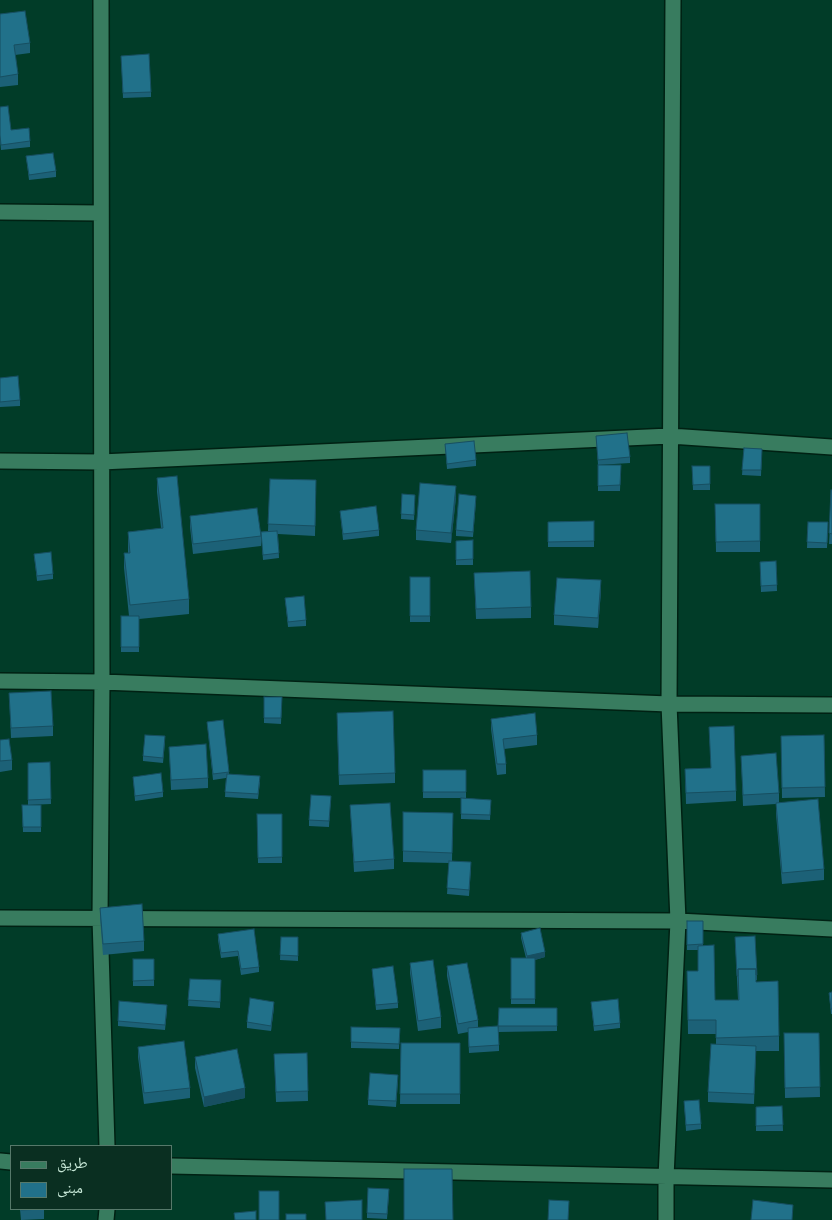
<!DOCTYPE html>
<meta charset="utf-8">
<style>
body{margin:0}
#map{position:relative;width:832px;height:1220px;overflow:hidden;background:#013c28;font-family:"Fira Sans Condensed","Noto Naskh Arabic",sans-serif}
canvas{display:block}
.legend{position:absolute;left:10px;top:1145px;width:162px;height:65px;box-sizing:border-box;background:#0a2f21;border:1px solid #56796a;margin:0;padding:6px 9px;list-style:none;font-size:15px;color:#c7e8d7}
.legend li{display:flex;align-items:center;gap:10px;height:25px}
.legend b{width:25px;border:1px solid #56796a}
</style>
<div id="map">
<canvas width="832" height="1220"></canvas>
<ul class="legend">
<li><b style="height:6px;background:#387c5f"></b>طريق</li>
<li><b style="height:14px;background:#21718a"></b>مبنى</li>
</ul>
</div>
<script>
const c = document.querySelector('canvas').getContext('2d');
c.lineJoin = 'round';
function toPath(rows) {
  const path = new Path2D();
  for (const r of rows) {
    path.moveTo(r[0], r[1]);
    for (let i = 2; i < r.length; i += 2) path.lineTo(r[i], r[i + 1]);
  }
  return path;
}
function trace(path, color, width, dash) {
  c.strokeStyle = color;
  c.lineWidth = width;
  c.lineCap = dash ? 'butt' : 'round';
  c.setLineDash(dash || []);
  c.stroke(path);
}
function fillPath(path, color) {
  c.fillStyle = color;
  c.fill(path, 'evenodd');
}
const minor = toPath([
 [101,0,102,682,100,918,107,1146],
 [0,212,101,213],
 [0,461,101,462,670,436,832,447],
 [0,681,102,682,669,704,832,705],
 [0,918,678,921,832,929],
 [0,1161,11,1162],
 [171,1166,832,1180],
 [106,1220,107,1209],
 [666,1220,666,1177,678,921,669,704,673,0]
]);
trace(minor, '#002113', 18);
trace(minor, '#387c5f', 15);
fillPath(toPath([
 [0,14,30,43,30,53,15,55,18,74,18,85,0,87],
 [121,56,151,92,151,97,123,98],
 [0,107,11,130,30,141,30,147,1,150,0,140],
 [26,156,56,171,56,177,29,180],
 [0,378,20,400,20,406,0,407],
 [596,436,630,457,630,463,598,465],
 [445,444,476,460,476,466,447,469],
 [744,448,762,449,761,476,742,475],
 [598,465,621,465,620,491,598,491],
 [692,466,710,466,710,490,693,490],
 [157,478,189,599,189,614,139,619,139,652,121,652,121,616,129,616,124,568,124,553,128,553,128,532,161,528,157,492],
 [270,479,316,491,315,536,278,534,279,558,263,560,261,532,268,531],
 [832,490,832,544,829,544],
 [402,494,415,495,414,520,401,519],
 [456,497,451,543,416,540,416,530],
 [476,501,473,537,456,536,456,530],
 [715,504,760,504,760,552,716,552],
 [340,511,379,530,379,536,343,540],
 [190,516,261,536,261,546,193,554,190,527],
 [594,521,594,547,548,547,548,522],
 [808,522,828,522,827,548,807,548],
 [473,540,473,565,456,565,456,541],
 [34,554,53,574,53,579,37,581],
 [776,561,777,591,761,592,760,562],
 [474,573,531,607,531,618,476,619],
 [410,577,430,577,430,622,410,622],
 [601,591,598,628,554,625,554,615],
 [285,598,306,620,306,626,288,627],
 [9,693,53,726,53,736,11,738],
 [264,697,282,697,281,724,264,723],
 [491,719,537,735,537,745,504,749,506,764,506,774,497,775,491,729],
 [223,720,229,774,260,782,258,799,225,797,226,778,213,780,207,722],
 [337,723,395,773,395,783,339,785],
 [709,727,736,791,736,801,686,804,685,769,711,768],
 [824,735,825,797,782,798,781,736],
 [0,740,12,760,12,770,0,772],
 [165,742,163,763,143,761,143,756],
 [169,747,208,778,208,788,171,790],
 [741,756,779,793,779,803,824,869,824,880,782,884,776,814,776,804,743,806],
 [50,762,51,804,28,805,28,763],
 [423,770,466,770,466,798,423,798],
 [133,777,163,792,163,797,135,801],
 [331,796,329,827,309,826,309,820],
 [461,798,491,800,490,820,461,819],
 [22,805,41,805,41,832,23,832],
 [350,805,394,859,394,869,354,872],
 [403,812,453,813,452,861,471,868,469,896,447,894,449,863,403,862],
 [257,814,282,814,282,863,258,863],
 [100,908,144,941,144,951,103,955,100,918],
 [687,921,703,921,703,946,715,1000,738,1000,735,937,757,975,757,980,756,980,756,982,779,1036,779,1051,756,1051,754,1104,708,1102,708,1092,716,1044,716,1034,688,1034,687,971,698,971,698,950,687,950],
 [521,933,545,957,535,960,535,1004,511,1004,511,958,526,958,521,938],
 [218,934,259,967,259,972,241,975,238,956,221,958,218,940],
 [281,937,298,937,298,961,280,960],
 [133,959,154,959,154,986,133,986],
 [410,963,441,1017,441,1028,418,1031,410,973],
 [447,966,478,1020,478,1027,499,1045,499,1051,469,1053,468,1032,458,1034,447,976],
 [372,969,398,1003,398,1008,376,1010],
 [190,979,221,980,220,1008,188,1006],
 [832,992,832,1014,831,1014,829,993],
 [591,1002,620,1023,620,1028,594,1031],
 [274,1007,271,1031,247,1028,247,1022],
 [499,1008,557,1008,557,1031,498,1032],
 [167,1010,165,1030,118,1026,118,1021],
 [351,1027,400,1028,399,1049,351,1048],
 [784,1033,819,1033,820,1097,785,1098],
 [401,1043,460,1043,460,1104,400,1104],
 [138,1047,190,1088,190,1098,144,1104,138,1057],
 [307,1053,308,1101,276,1102,274,1054],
 [195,1057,245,1098,204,1107,195,1068],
 [398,1081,396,1107,368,1105,368,1100],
 [684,1101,701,1124,701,1129,686,1131],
 [782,1106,783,1131,756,1131,756,1107],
 [389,1194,387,1219,367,1218,367,1213],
 [20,1209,44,1209,44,1219,21,1220]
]), '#1c6177');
fillPath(toPath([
 [456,486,456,497,451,543,451,533],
 [601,580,601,591,598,628,598,618],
 [545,952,545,957,527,962,527,956],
 [274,1002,274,1007,271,1031,271,1026],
 [245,1088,245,1098,204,1107,204,1097]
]), '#174f61');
const building = toPath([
 [25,11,30,43,14,45,18,74,0,77,0,14,25,11],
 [149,54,151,92,123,93,121,56,149,54],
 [8,106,11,130,29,128,30,141,1,145,0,135,0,107,8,106],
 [53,153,56,171,29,175,26,156,53,153],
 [18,376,20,400,0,402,0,378,18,376],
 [627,433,630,457,598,460,596,436,627,433],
 [474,441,476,460,447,464,445,444,474,441],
 [744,448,762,449,761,470,742,470,744,448],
 [598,465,621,465,620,485,598,486,598,465],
 [692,466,710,466,710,484,693,485,692,466],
 [177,476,189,599,130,605,124,553,130,553,128,532,163,528,157,478,177,476],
 [270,479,316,480,315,526,268,524,270,479],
 [420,483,456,486,451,533,416,530,420,483],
 [831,490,832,490,832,534,829,533,831,490],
 [402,494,415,495,414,515,401,514,402,494],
 [459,494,476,496,473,532,456,530,459,494],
 [715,504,760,504,760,541,716,542,715,504],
 [376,506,379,530,343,534,340,511,376,506],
 [257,508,261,536,193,544,190,516,257,508],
 [594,521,594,541,548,542,548,522,594,521],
 [808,522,828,522,827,543,807,542,808,522],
 [277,531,279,553,263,555,261,532,277,531],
 [473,540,473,559,456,560,456,541,473,540],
 [51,552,53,574,37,576,34,554,51,552],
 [776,561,777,585,761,586,760,562,776,561],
 [530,571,531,607,476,609,474,573,530,571],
 [410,577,430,577,430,616,410,616,410,577],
 [557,578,601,580,598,618,554,615,557,578],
 [304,596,306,620,288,622,285,598,304,596],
 [121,616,139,616,139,647,121,647,121,616],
 [51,691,53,726,11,728,9,693,51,691],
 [264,697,282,697,281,718,264,718,264,697],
 [393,711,395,773,339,775,337,713,393,711],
 [535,713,537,735,503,739,506,764,497,764,491,719,535,713],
 [223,720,229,772,213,774,207,722,223,720],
 [734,726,736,791,686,793,685,769,711,768,709,727,734,726],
 [145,735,165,736,163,758,143,756,145,735],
 [824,735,825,787,782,788,781,736,824,735],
 [9,739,12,760,0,761,0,740,9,739],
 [206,744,208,778,171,780,169,747,206,744],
 [776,753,779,793,743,795,741,756,776,753],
 [50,762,51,799,28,800,28,763,50,762],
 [423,770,466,770,466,792,423,792,423,770],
 [161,773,163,792,135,796,133,777,161,773],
 [227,774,260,776,258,794,225,792,227,774],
 [311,795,331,796,329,821,309,820,311,795],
 [461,798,491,800,490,815,461,814,461,798],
 [818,799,824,869,782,873,776,803,818,799],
 [390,803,394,859,354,862,350,805,390,803],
 [22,805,41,805,41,827,23,827,22,805],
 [403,812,453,813,452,853,403,851,403,812],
 [257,814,282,814,282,857,258,858,257,814],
 [449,861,471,862,469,890,447,888,449,861],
 [142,904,144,941,103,944,100,908,142,904],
 [687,921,703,921,703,944,687,945,687,921],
 [540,928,545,952,527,956,521,933,540,928],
 [254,929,259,967,241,969,238,951,221,953,218,934,254,929],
 [755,936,757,975,756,975,756,969,738,969,738,976,737,976,735,937,755,936],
 [281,937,298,937,298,956,280,955,281,937],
 [714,945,715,1000,739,1000,738,969,756,969,756,982,778,981,779,1036,716,1038,716,1020,688,1020,687,971,698,971,698,946,714,945],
 [511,958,535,958,535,999,511,999,511,958],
 [133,959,154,959,154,980,133,981,133,959],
 [433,960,441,1017,418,1021,410,963,433,960],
 [467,963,478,1020,458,1024,447,966,467,963],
 [393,966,398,1003,376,1005,372,969,393,966],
 [190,979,221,980,220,1002,188,1000,190,979],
 [832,992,832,1009,831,1009,829,993,832,992],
 [250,998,274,1002,271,1026,247,1022,250,998],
 [618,999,620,1023,594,1026,591,1002,618,999],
 [119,1001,167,1005,165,1025,118,1021,119,1001],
 [499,1008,557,1008,557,1026,498,1026,499,1008],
 [498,1026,499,1045,469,1047,468,1028,498,1026],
 [351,1027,400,1028,399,1044,351,1042,351,1027],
 [784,1033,819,1033,820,1087,785,1088,784,1033],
 [184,1041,190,1088,144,1093,138,1047,184,1041],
 [401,1043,460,1043,460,1094,400,1094,401,1043],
 [711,1044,756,1046,754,1094,708,1092,711,1044],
 [237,1049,245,1088,204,1097,195,1057,237,1049],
 [307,1053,308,1091,276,1092,274,1054,307,1053],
 [370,1073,398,1075,396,1101,368,1100,370,1073],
 [699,1100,701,1124,686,1125,684,1101,699,1100],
 [782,1106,783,1125,756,1126,756,1107,782,1106],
 [404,1169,452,1169,453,1220,404,1220,404,1169],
 [368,1188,389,1189,387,1214,367,1213,368,1188],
 [259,1191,279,1191,279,1220,259,1220,259,1191],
 [362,1200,362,1220,326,1220,325,1202,362,1200],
 [549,1200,569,1201,568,1220,548,1220,549,1200],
 [753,1200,793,1205,792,1220,751,1220,753,1200],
 [21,1209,44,1209,21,1210,21,1209],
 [256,1211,256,1220,235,1220,234,1213,256,1211],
 [286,1214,306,1214,306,1220,286,1220,286,1214]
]);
fillPath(building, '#21718a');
trace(building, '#174f61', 1);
</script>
